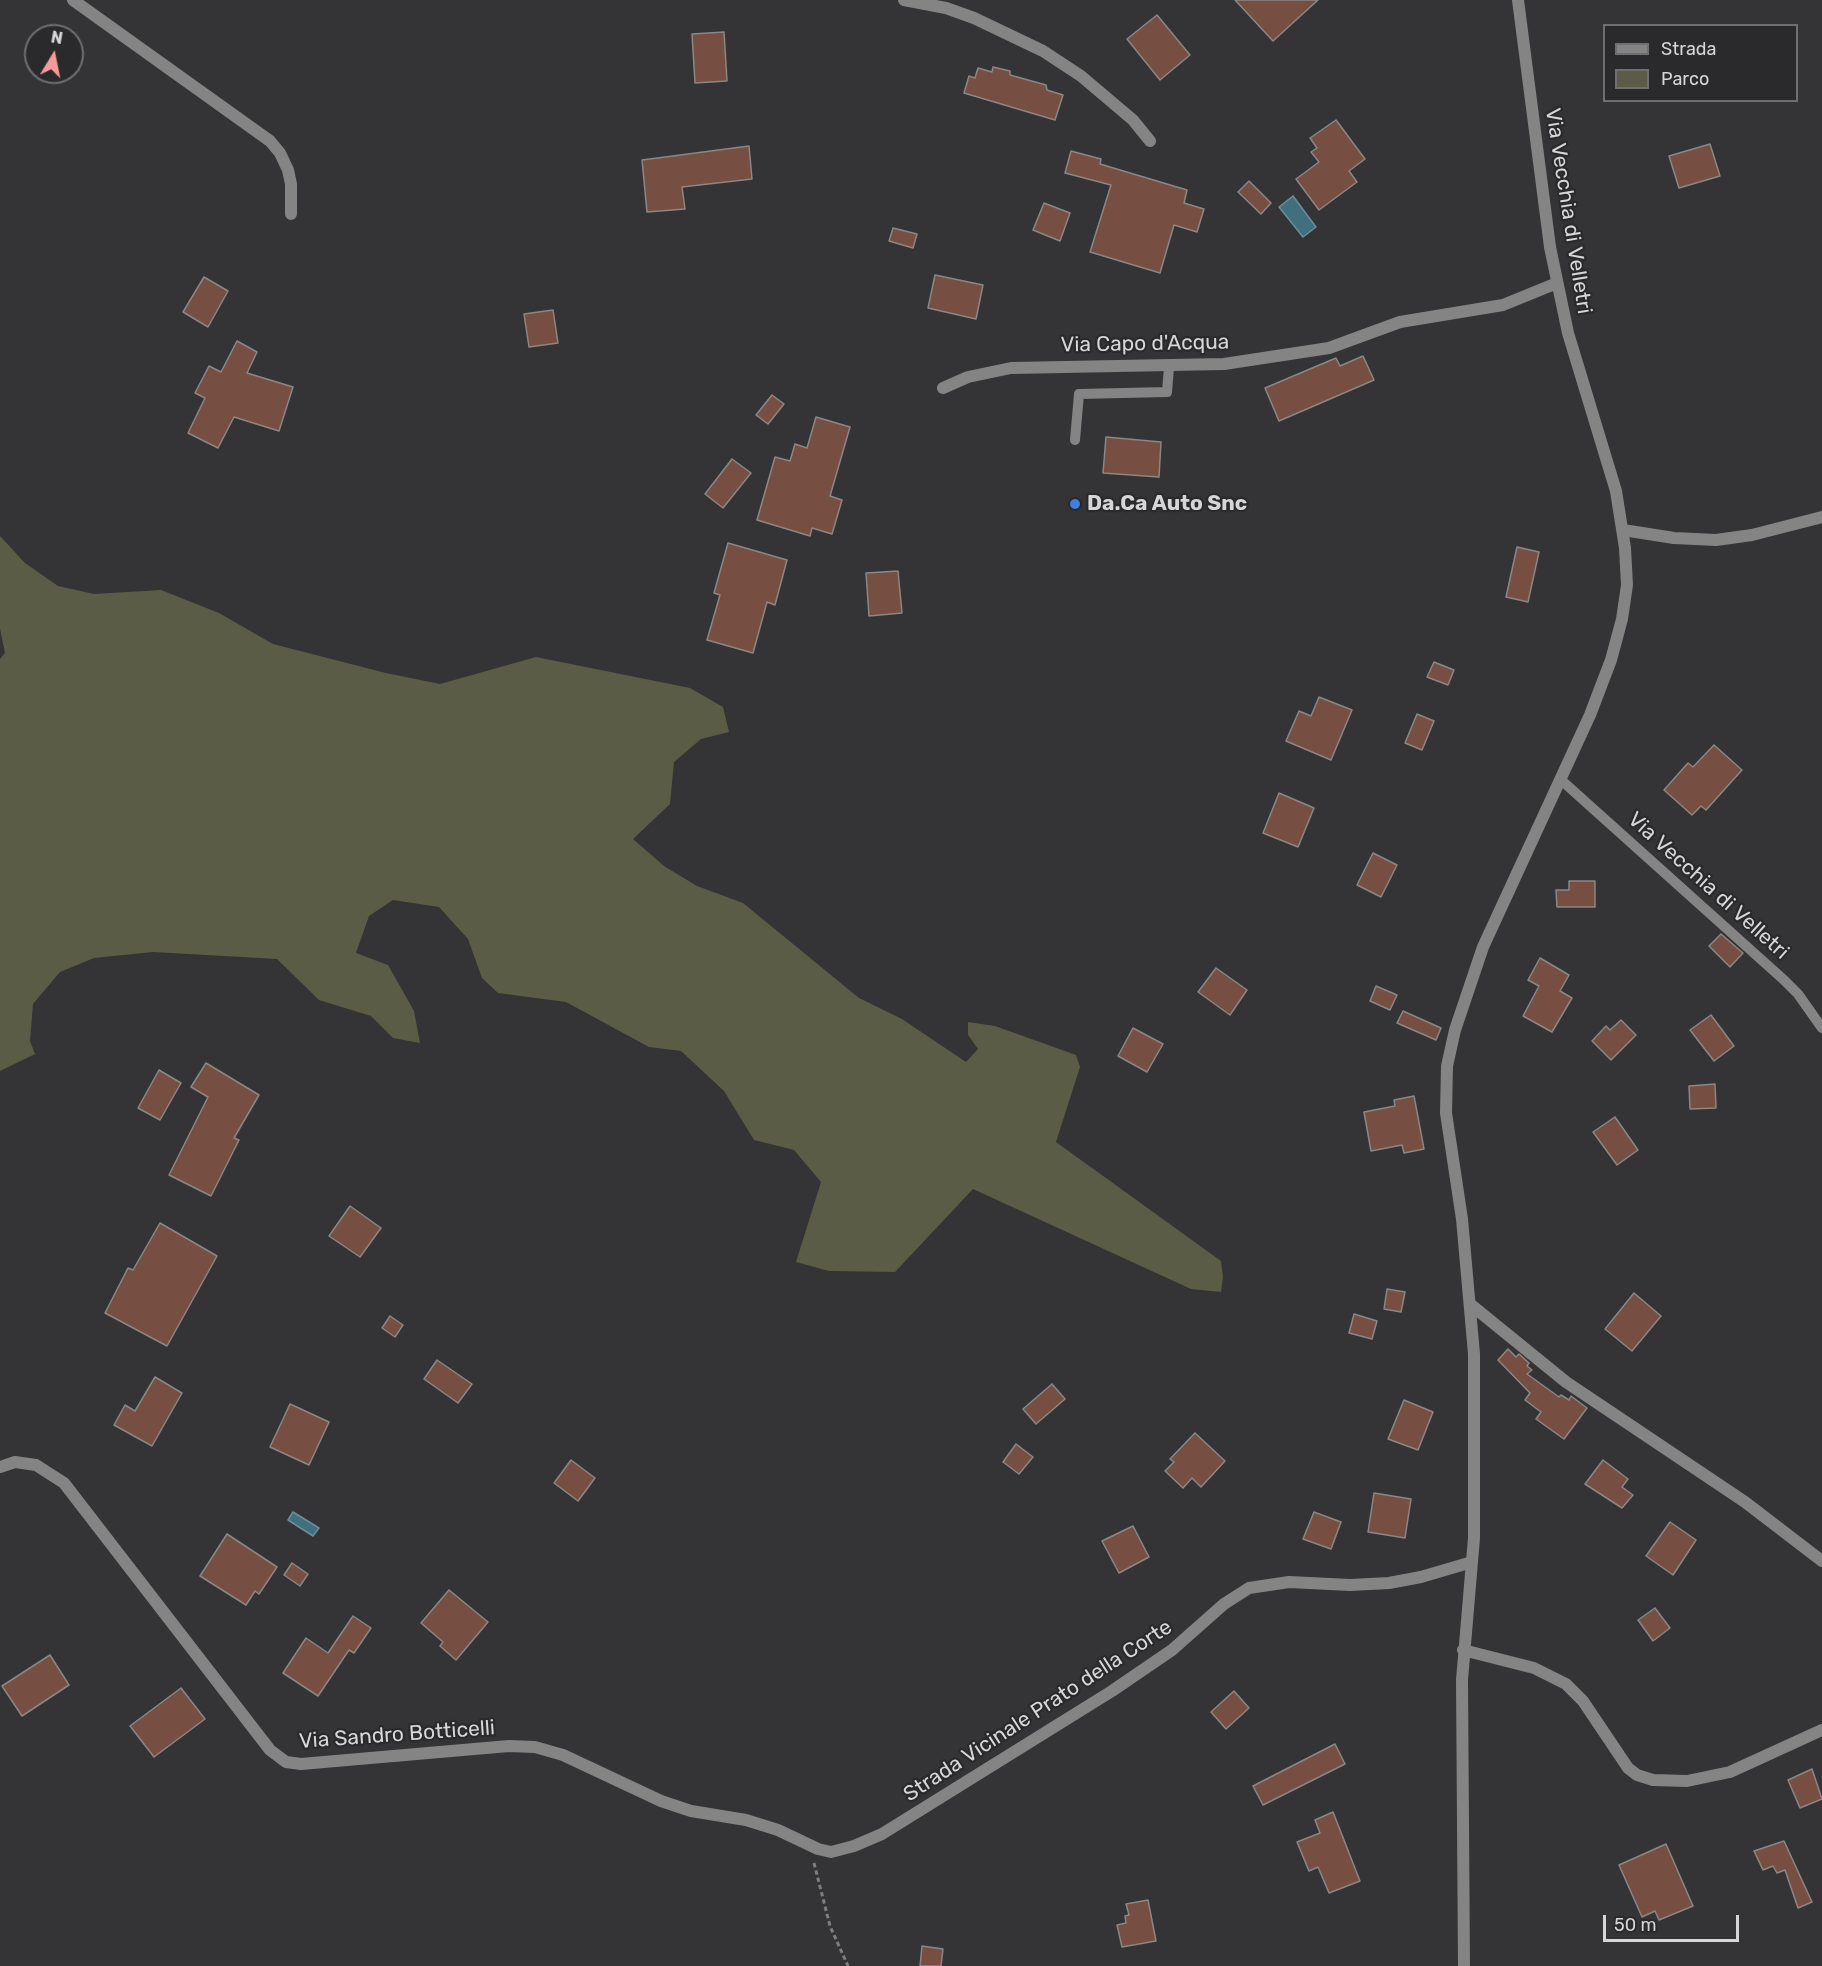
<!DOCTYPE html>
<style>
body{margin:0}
#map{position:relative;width:1822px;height:1966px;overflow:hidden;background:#343335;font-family:Rubik,sans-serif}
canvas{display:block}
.legend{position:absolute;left:1603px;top:24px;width:195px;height:78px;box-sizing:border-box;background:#2a292b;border:2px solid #6f6e70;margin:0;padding:8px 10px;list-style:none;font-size:18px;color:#d6d5d7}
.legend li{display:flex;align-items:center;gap:12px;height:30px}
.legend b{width:30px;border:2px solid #6f6e70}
.north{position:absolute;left:24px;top:24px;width:60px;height:60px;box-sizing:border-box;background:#2a292b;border:2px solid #6f6e70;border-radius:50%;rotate:10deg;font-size:16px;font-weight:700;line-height:24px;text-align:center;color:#d6d5d7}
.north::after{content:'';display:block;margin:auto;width:21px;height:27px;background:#f59c96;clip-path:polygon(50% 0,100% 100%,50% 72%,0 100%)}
.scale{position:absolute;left:1603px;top:1915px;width:136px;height:27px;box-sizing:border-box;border:3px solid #d6d5d7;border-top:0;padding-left:8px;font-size:18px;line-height:21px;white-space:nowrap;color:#d6d5d7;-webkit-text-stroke:4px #2a292b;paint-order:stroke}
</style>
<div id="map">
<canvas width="1822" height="1966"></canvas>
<ul class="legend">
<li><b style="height:8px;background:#858484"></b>Strada</li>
<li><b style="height:16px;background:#5b5c45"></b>Parco</li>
</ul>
<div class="north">N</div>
<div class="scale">50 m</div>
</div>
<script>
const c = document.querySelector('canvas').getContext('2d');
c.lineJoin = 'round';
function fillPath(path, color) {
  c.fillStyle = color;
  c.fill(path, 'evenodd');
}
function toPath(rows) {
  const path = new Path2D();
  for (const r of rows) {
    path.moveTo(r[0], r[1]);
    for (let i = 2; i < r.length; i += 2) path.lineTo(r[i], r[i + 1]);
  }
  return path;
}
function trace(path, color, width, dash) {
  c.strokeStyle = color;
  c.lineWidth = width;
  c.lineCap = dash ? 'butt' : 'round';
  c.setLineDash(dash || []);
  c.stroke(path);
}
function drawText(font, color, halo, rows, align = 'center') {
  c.font = font + ' Rubik,sans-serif';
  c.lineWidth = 4.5;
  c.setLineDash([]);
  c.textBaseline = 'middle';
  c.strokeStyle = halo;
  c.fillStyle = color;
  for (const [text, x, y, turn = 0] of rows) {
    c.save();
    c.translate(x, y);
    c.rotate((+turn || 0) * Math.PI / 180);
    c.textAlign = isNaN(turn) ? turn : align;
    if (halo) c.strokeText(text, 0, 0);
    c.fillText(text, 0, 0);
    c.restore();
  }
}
fillPath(toPath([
 [0,536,25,563,58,586,94,594,161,590,219,613,273,644,386,673,440,684,536,657,690,688,723,707,729,732,701,739,674,762,670,804,633,839,664,866,697,886,743,903,859,998,902,1019,966,1062,978,1049,968,1035,968,1022,995,1026,1076,1055,1080,1067,1056,1142,1221,1261,1223,1277,1221,1292,1191,1289,973,1189,895,1272,829,1271,796,1262,821,1182,794,1150,754,1140,724,1091,681,1051,649,1047,566,1002,498,993,482,978,468,939,439,907,393,900,369,916,356,953,388,965,414,1011,420,1043,393,1038,371,1016,319,1000,277,959,153,952,94,958,60,972,33,1004,30,1041,35,1054,0,1071,0,659,5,653,0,629]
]), '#5b5c45');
const water = toPath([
 [1293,196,1316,227,1303,237,1279,207,1293,196],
 [293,1512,319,1528,313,1536,288,1520,293,1512]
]);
fillPath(water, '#406f7e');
trace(water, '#6d8e99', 1.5);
const building = toPath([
 [1235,0,1318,0,1273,41,1235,0],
 [1157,15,1190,55,1160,80,1127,39,1157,15],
 [724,32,727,81,695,83,692,34,724,32],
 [993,67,1010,71,1010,75,1046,85,1047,90,1063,95,1055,120,964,93,969,76,975,78,978,68,992,72,993,67],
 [1336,120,1365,159,1349,171,1357,182,1319,210,1296,179,1319,162,1311,152,1317,148,1310,138,1336,120],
 [1710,144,1720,176,1679,188,1669,156,1710,144],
 [749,146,752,179,682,187,685,209,647,212,642,160,749,146],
 [1071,151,1101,159,1100,164,1187,190,1184,203,1204,209,1197,232,1174,225,1160,273,1090,252,1111,185,1065,173,1071,151],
 [1249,181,1271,203,1261,214,1238,192,1249,181],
 [1044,203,1070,213,1060,241,1033,230,1044,203],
 [893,228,917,234,913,248,889,241,893,228],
 [935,275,983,285,976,319,928,308,935,275],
 [204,277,228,291,208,327,183,312,204,277],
 [553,310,558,343,529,347,524,314,553,310],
 [237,341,257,352,247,373,293,387,279,431,234,417,218,448,188,433,205,398,195,393,209,366,221,372,237,341],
 [1363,356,1374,380,1279,421,1265,388,1336,358,1340,366,1363,356],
 [772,395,784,404,768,424,756,415,772,395],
 [816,417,850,427,830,496,842,500,832,534,812,528,810,536,757,520,775,457,790,461,795,444,807,448,816,417],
 [1106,437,1161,442,1159,477,1103,473,1106,437],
 [732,459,751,473,723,508,705,494,732,459],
 [728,543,787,560,775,605,767,602,753,653,707,640,720,595,714,593,728,543],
 [1517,547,1539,552,1528,602,1506,597,1517,547],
 [898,571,902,613,869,616,866,573,898,571],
 [1434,662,1454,670,1448,685,1427,677,1434,662],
 [1319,697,1352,710,1331,760,1286,741,1299,711,1311,716,1319,697],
 [1417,714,1434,721,1422,750,1405,743,1417,714],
 [1714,745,1742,770,1706,810,1701,806,1692,815,1664,790,1688,763,1693,767,1714,745],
 [1279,793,1314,808,1298,847,1263,833,1279,793],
 [1373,853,1397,865,1381,897,1357,885,1373,853],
 [1569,881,1595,881,1595,907,1557,907,1556,890,1569,890,1569,881],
 [1721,934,1743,953,1730,967,1709,946,1721,934],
 [1540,958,1569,975,1560,991,1572,998,1552,1032,1523,1016,1539,986,1528,980,1540,958],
 [1216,968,1247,990,1230,1015,1198,992,1216,968],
 [1376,986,1397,995,1390,1010,1370,1001,1376,986],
 [1403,1011,1441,1028,1436,1040,1397,1023,1403,1011],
 [1711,1015,1734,1046,1714,1061,1690,1030,1711,1015],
 [1621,1020,1636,1035,1611,1060,1592,1041,1606,1026,1610,1030,1621,1020],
 [1133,1028,1163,1044,1147,1072,1118,1056,1133,1028],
 [206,1063,259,1095,234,1138,239,1140,211,1196,169,1175,208,1097,191,1087,206,1063],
 [159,1070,181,1083,160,1120,138,1108,159,1070],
 [1715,1084,1716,1108,1690,1109,1689,1086,1715,1084],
 [1414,1096,1424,1149,1404,1153,1402,1145,1371,1151,1364,1112,1395,1106,1394,1100,1414,1096],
 [1615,1117,1638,1150,1617,1165,1593,1132,1615,1117],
 [350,1206,381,1228,360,1257,329,1236,350,1206],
 [160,1223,217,1256,167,1346,105,1313,128,1268,133,1270,160,1223],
 [1387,1289,1405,1292,1401,1312,1384,1309,1387,1289],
 [1634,1293,1661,1316,1632,1351,1605,1329,1634,1293],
 [1354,1314,1377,1321,1372,1339,1349,1333,1354,1314],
 [390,1316,403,1325,395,1337,382,1328,390,1316],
 [1508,1349,1516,1357,1519,1354,1529,1363,1527,1366,1532,1370,1527,1374,1559,1397,1561,1395,1569,1400,1571,1396,1587,1408,1564,1439,1536,1419,1541,1412,1525,1400,1530,1393,1498,1360,1508,1349],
 [437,1360,472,1384,458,1403,424,1379,437,1360],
 [155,1377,182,1393,152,1446,114,1425,125,1405,135,1411,155,1377],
 [1052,1384,1065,1399,1036,1424,1023,1409,1052,1384],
 [1404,1400,1433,1412,1418,1450,1388,1439,1404,1400],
 [290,1404,329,1422,309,1465,270,1447,290,1404],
 [1195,1433,1225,1461,1201,1487,1192,1478,1183,1488,1165,1471,1174,1462,1170,1459,1195,1433],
 [1016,1444,1033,1457,1019,1474,1003,1462,1016,1444],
 [571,1460,595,1478,578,1501,554,1483,571,1460],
 [1603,1460,1628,1479,1622,1487,1633,1495,1622,1508,1585,1484,1603,1460],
 [1374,1493,1411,1499,1405,1538,1368,1532,1374,1493],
 [1314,1512,1341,1522,1331,1549,1303,1539,1314,1512],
 [1670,1522,1696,1540,1673,1575,1646,1556,1670,1522],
 [1133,1526,1149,1557,1119,1573,1102,1541,1133,1526],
 [227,1534,277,1567,259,1594,255,1591,246,1605,200,1576,227,1534],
 [292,1563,308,1574,300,1586,284,1575,292,1563],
 [449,1590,488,1622,456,1660,440,1646,443,1642,421,1623,449,1590],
 [1655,1608,1670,1628,1653,1641,1638,1620,1655,1608],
 [353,1616,371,1628,354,1653,349,1650,318,1696,283,1673,306,1638,328,1653,353,1616],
 [50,1655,69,1685,22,1716,2,1686,50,1655],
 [181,1688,205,1719,154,1757,130,1726,181,1688],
 [1234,1691,1249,1708,1226,1729,1211,1712,1234,1691],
 [1335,1744,1345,1764,1263,1805,1253,1786,1335,1744],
 [1812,1769,1822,1799,1800,1808,1788,1780,1812,1769],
 [1333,1812,1360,1881,1329,1893,1318,1867,1309,1871,1297,1842,1320,1833,1315,1820,1333,1812],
 [1784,1841,1812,1902,1798,1908,1785,1870,1777,1873,1773,1866,1763,1870,1754,1851,1784,1841],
 [1666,1844,1693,1906,1659,1920,1655,1911,1642,1917,1619,1865,1666,1844],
 [1148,1900,1156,1941,1122,1947,1117,1925,1126,1923,1125,1916,1129,1915,1126,1904,1148,1900],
 [922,1946,943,1949,941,1966,920,1966,922,1946]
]);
fillPath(building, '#764f42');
trace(building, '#8b8786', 1.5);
trace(toPath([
 [814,1863,830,1926,848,1966]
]), '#7e7d7f', 3, [4.5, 3]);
trace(toPath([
 [1075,440,1079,394,1167,392,1169,367],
 [1560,779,1784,980,1798,994,1822,1028]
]), '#858484', 10);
trace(toPath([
 [73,0,270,141,280,153,288,170,291,184,291,214],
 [904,0,946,8,974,18,1043,51,1081,76,1133,120,1150,141],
 [943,388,968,377,1011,368,1224,364,1329,348,1400,322,1503,305,1557,283],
 [1623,530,1674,538,1716,540,1752,535,1822,517],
 [1470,1304,1566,1382,1745,1502,1822,1561],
 [0,1467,15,1462,36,1465,64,1483,270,1750,286,1762,301,1764,509,1746,535,1747,563,1755,661,1801,691,1811,746,1820,778,1830,818,1849,831,1852,854,1846,882,1834,1112,1691,1172,1650,1224,1604,1249,1588,1289,1582,1350,1585,1389,1583,1421,1577,1472,1562],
 [1463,1650,1534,1668,1566,1684,1583,1701,1628,1768,1637,1775,1653,1780,1687,1781,1730,1772,1822,1730],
 [1464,1966,1462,1680,1474,1538,1474,1354,1462,1219,1446,1113,1447,1066,1455,1030,1483,947,1590,715,1611,660,1622,619,1627,585,1625,548,1616,491,1568,333,1550,247,1518,0]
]), '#858484', 12);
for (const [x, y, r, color] of [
 [1075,504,6,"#3f7fe0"]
]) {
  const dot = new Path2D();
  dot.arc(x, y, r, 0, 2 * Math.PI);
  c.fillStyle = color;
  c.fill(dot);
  trace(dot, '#2a292b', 2);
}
drawText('21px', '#d6d5d7', '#2a292b', [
 ["Via Vecchia di Velletri",1568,211,81],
 ["Via Capo d'Acqua",1145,344,-1],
 ["Via Vecchia di Velletri",1708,886,42],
 ["Strada Vicinale Prato della Corte",1038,1711,-33],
 ["Via Sandro Botticelli",397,1735,-4]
]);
drawText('bold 21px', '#d6d5d7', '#2a292b', [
 ["Da.Ca Auto Snc",1087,504]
], 'left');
</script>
